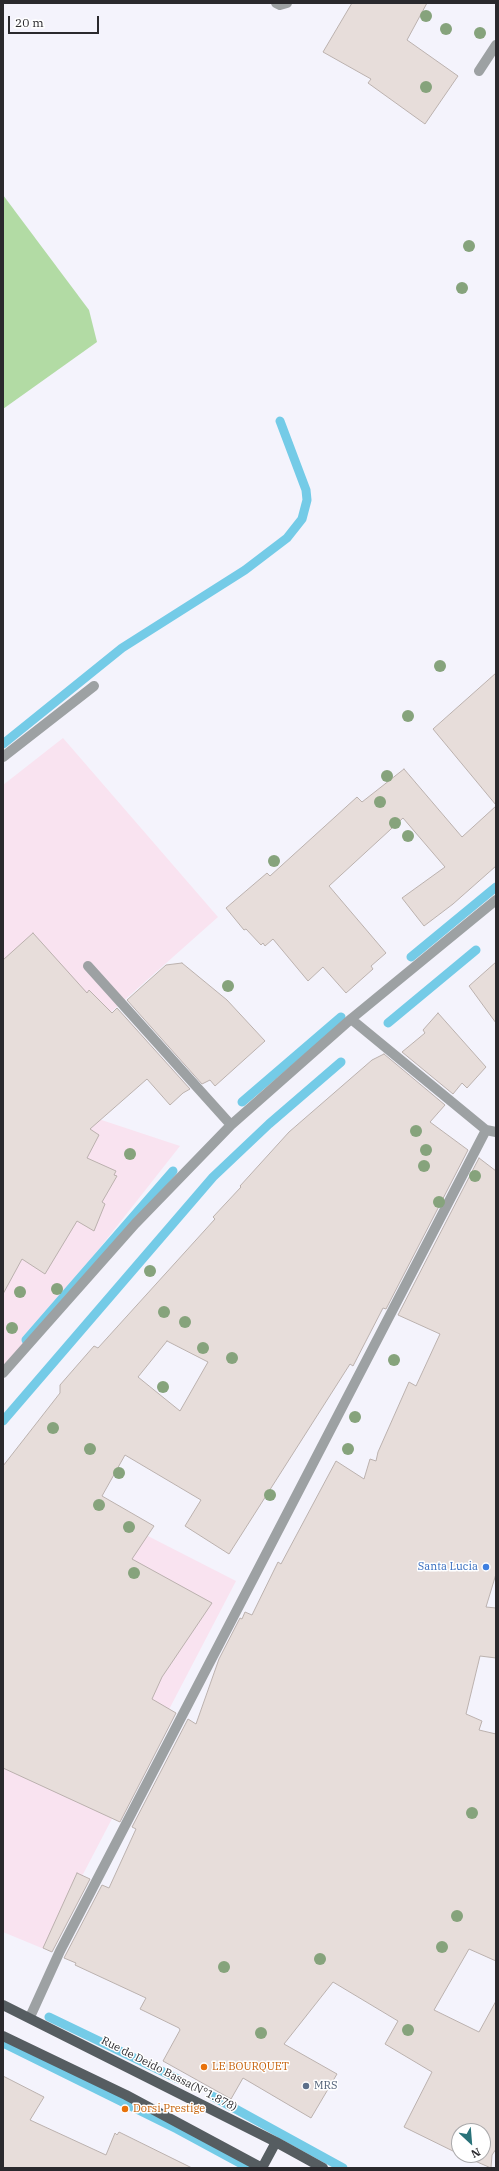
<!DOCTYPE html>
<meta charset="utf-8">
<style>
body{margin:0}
#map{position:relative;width:499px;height:2171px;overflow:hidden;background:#f4f3fc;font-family:"IBM Plex Serif",serif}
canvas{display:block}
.frame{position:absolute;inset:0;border:4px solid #2a292d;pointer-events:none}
.north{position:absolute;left:451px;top:2123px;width:40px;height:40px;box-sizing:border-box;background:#fff;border:1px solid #aaa9ab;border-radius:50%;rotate:154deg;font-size:11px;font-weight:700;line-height:16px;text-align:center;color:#2a292d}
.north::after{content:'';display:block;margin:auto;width:14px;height:18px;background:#297279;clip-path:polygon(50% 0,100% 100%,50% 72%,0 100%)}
.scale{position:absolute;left:8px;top:16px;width:91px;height:18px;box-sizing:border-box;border:2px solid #2a292d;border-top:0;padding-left:5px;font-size:12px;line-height:14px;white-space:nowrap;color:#2a292d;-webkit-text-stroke:3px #fff;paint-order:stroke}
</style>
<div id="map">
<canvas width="499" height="2171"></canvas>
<div class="frame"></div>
<div class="north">N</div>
<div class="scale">20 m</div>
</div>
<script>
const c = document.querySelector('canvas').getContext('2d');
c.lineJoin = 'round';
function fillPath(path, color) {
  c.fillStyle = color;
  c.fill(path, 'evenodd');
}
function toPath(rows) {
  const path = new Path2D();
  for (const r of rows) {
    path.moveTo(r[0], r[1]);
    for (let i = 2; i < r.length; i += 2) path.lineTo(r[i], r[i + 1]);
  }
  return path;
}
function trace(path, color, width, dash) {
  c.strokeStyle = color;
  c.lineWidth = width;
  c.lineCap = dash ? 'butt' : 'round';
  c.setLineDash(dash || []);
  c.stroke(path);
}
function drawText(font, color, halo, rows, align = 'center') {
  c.font = font + ' "IBM Plex Serif",serif';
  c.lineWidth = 3;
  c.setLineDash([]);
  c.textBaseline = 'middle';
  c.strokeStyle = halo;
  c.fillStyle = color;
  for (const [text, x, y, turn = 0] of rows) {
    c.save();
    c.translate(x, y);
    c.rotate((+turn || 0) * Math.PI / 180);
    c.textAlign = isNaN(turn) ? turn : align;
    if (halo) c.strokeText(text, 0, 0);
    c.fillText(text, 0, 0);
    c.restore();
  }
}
fillPath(toPath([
 [63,738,218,917,20,1093,180,1146,3,1371,3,785],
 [3,1462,236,1581,44,1949,3,1932]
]), '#f9e3f0');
fillPath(toPath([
 [3,195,89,310,97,342,3,409]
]), '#b2dba4');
trace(toPath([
 [3,744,122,648,245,570,287,538,302,519,307,500,306,490,280,421],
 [411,957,496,887],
 [388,1023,476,950],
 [242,1102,341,1017],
 [26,1340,173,1171],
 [3,1421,213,1177,269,1124,341,1062],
 [49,2017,178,2079],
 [3,2043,177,2129,249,2168],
 [212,2096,343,2168]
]), '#74cbe7', 9);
const building = toPath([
 [352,3,427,3,407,40,458,76,425,124,368,83,371,79,323,52,352,3],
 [496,673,496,805,433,729,496,673],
 [404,769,462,837,496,806,496,866,453,904,424,926,402,898,445,867,403,818,329,886,386,953,371,966,373,969,346,993,323,967,308,981,273,939,265,946,263,943,261,945,246,929,244,930,226,908,267,873,270,876,357,797,362,802,404,769],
 [33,933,87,993,89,990,112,1013,117,1008,190,1089,183,1093,170,1105,147,1079,90,1129,99,1135,87,1158,116,1171,114,1175,117,1176,102,1202,105,1204,94,1231,77,1221,45,1274,22,1259,3,1294,3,960,33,933],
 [496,962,496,1023,469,986,496,962],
 [182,963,227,1000,265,1041,215,1086,210,1080,202,1084,127,1000,166,965,182,963],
 [438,1013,486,1067,467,1088,462,1083,453,1094,402,1052,425,1033,423,1030,438,1013],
 [384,1054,445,1105,430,1122,468,1150,386,1309,383,1308,353,1366,350,1364,229,1554,185,1526,201,1500,125,1455,102,1496,154,1526,132,1559,212,1603,162,1677,152,1699,176,1713,120,1822,3,1768,3,1466,60,1393,60,1385,94,1346,98,1348,215,1219,213,1217,241,1187,240,1186,289,1132,372,1060,384,1054],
 [167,1341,208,1362,180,1411,138,1377,167,1341],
 [479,1158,496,1171,496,1574,486,1607,496,1608,496,1658,480,1656,466,1714,482,1721,479,1730,496,1734,496,1961,469,1949,434,2010,479,2032,496,2001,496,2149,492,2155,491,2168,461,2155,483,2155,483,2131,459,2131,459,2154,404,2127,432,2072,385,2044,398,2021,333,1982,284,2044,337,2074,311,2118,243,2078,231,2099,163,2061,180,2030,179,2028,140,2009,146,1998,75,1965,76,1963,64,1958,102,1885,109,1888,136,1829,132,1827,188,1719,196,1724,219,1659,240,1618,242,1619,245,1612,252,1615,278,1562,281,1564,336,1461,364,1479,370,1459,376,1461,378,1452,409,1382,416,1386,440,1334,398,1315,479,1158],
 [77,1873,90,1879,52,1952,43,1948,77,1873],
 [3,2076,44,2097,30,2120,106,2155,115,2133,117,2135,119,2132,192,2168,3,2168,3,2076]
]);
fillPath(building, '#e7ddda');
trace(building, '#bbb1ae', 1);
trace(toPath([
 [276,3,280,5,287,3],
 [479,71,496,45],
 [3,757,94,686],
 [88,966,231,1125],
 [351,1019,486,1130,496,1132],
 [3,1373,135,1224,231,1125,351,1019,496,900],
 [30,2017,60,1951,486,1130]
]), '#9da1a3', 10);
trace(toPath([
 [3,2005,276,2142,323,2168],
 [3,2036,126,2095,262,2168],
 [262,2168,276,2142]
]), '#565d61', 10);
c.fillStyle = '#86a37c';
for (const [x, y] of [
 [426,16],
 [446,29],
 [480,33],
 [426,87],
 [469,246],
 [462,288],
 [440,666],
 [408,716],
 [387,776],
 [380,802],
 [395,823],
 [408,836],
 [274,861],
 [228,986],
 [416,1131],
 [426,1150],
 [130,1154],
 [424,1166],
 [475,1176],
 [439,1202],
 [150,1271],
 [57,1289],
 [20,1292],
 [164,1312],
 [185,1322],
 [12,1328],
 [203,1348],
 [232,1358],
 [394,1360],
 [163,1387],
 [355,1417],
 [53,1428],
 [90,1449],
 [348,1449],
 [119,1473],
 [270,1495],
 [99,1505],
 [129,1527],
 [134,1573],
 [472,1813],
 [457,1916],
 [442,1947],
 [320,1959],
 [224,1967],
 [408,2030],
 [261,2033]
]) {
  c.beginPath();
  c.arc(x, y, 6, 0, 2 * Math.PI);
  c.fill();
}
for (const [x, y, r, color] of [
 [486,1567,4,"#3f7fe0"],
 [204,2067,4,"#e8710a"],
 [306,2086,4,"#5c6f8a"],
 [125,2109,4,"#e8710a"]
]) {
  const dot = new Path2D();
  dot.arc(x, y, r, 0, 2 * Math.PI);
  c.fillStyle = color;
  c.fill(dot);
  trace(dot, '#fff', 1.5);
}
drawText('11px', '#366cbe', '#fff', [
 ["Santa Lucia",478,1567]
], 'right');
drawText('11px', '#c56008', '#fff', [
 ["LE BOURQUET",212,2067],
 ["Dorsi Prestige",133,2109]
], 'left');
drawText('11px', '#2a292d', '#fff', [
 ["Rue de Deido Bassa(N°1.878)",169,2074,27]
]);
drawText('11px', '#4e5e75', '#fff', [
 ["MRS",314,2086]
], 'left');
</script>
